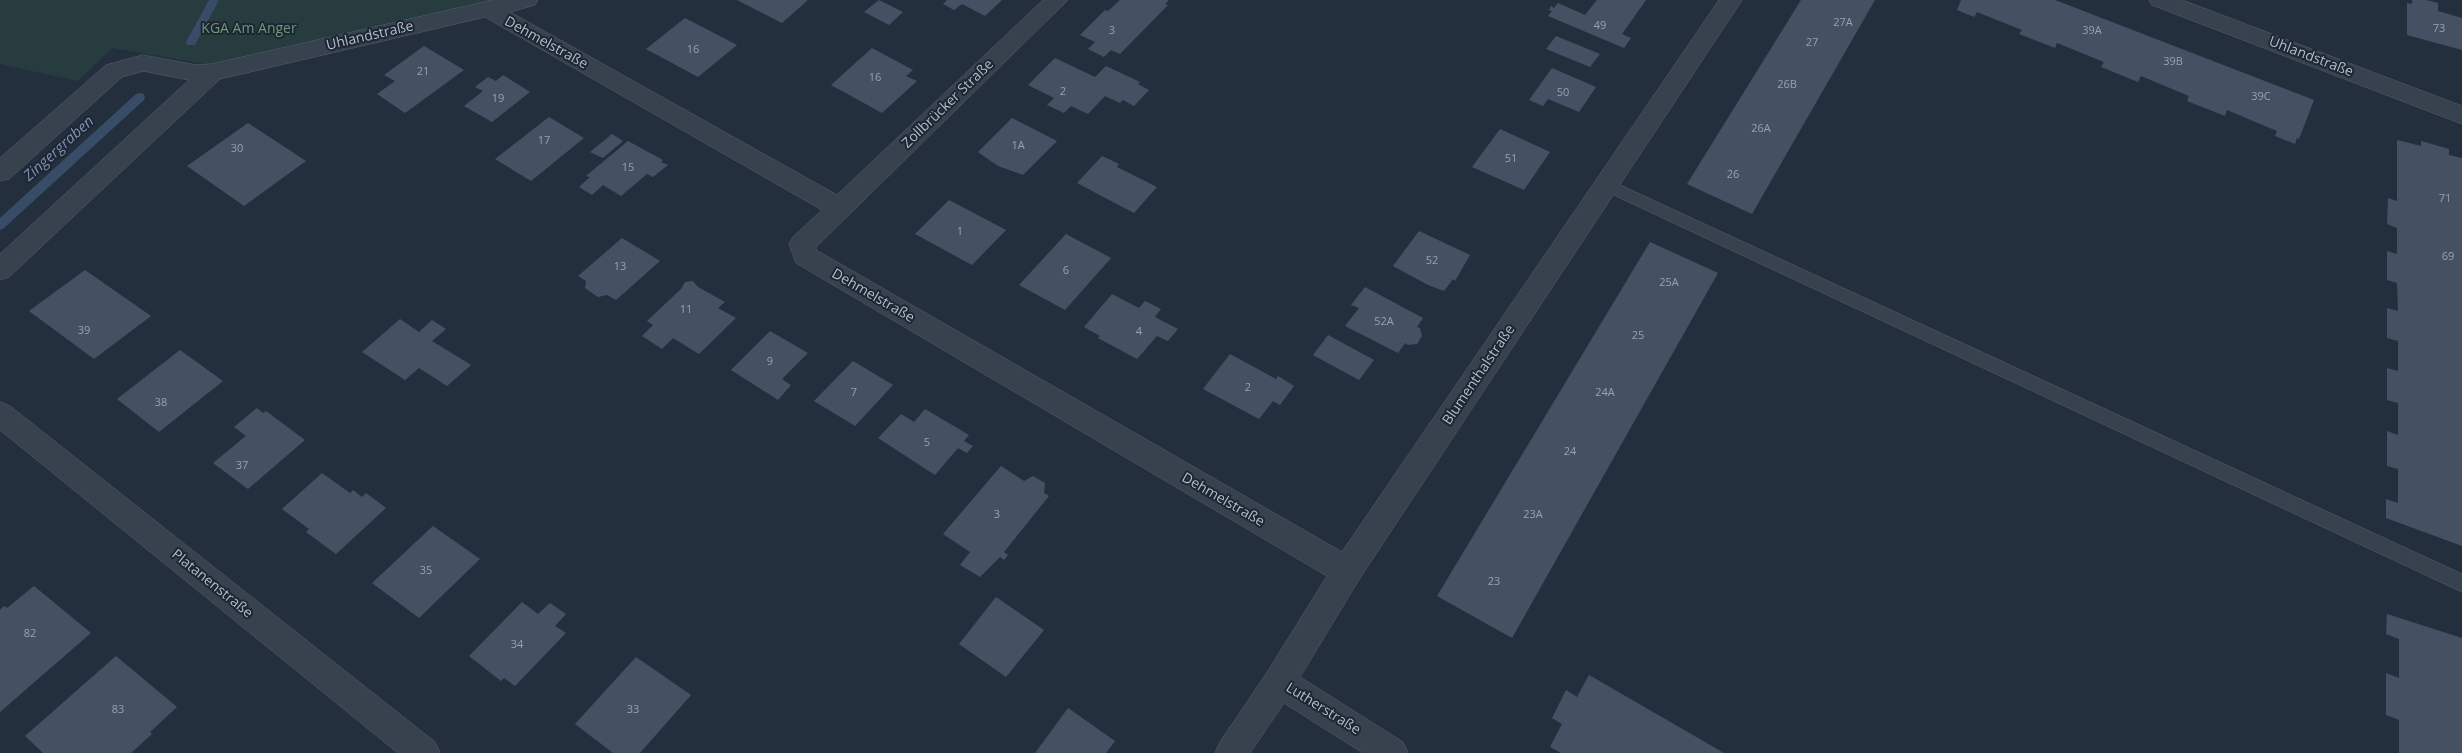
<!DOCTYPE html>
<meta charset="utf-8">
<style>
body{margin:0}
canvas{display:block;background:#242f3e}
</style>
<canvas width="2462" height="753"></canvas>
<script>
const c = document.querySelector('canvas').getContext('2d');
c.lineJoin = 'round';
function fillPath(path, color) {
  c.fillStyle = color;
  c.fill(path, 'evenodd');
}
function toPath(rows) {
  const path = new Path2D();
  for (const r of rows) {
    path.moveTo(r[0], r[1]);
    for (let i = 2; i < r.length; i += 2) path.lineTo(r[i], r[i + 1]);
  }
  return path;
}
function trace(path, color, width, dash) {
  c.strokeStyle = color;
  c.lineWidth = width;
  c.lineCap = dash ? 'butt' : 'round';
  c.setLineDash(dash || []);
  c.stroke(path);
}
function drawText(font, color, halo, rows, align = 'center') {
  c.font = font + ' "Open Sans",sans-serif';
  c.lineWidth = 4;
  c.setLineDash([]);
  c.textBaseline = 'middle';
  c.strokeStyle = halo;
  c.fillStyle = color;
  for (const [text, x, y, turn = 0] of rows) {
    c.save();
    c.translate(x, y);
    c.rotate((+turn || 0) * Math.PI / 180);
    c.textAlign = isNaN(turn) ? turn : align;
    if (halo) c.strokeText(text, 0, 0);
    c.fillText(text, 0, 0);
    c.restore();
  }
}
fillPath(toPath([
 [0,0,498,0,217,66,112,48,78,81,0,64]
]), '#263c3f');
fillPath(toPath([
 [209,0,219,0,195,45,187,45,186,42,209,0],
 [140,93,144,94,145,97,144,100,4,228,0,230,0,218,136,94,140,93]
]), '#394c67');
fillPath(toPath([
 [737,0,808,0,782,23],
 [879,0,903,12,889,25,864,12],
 [947,0,1002,0,985,16,962,4,954,10,943,4],
 [1120,0,1169,0,1165,4,1168,5,1120,54,1111,50,1104,57,1088,49,1095,42,1080,35,1105,10,1108,11],
 [1597,0,1646,0,1622,34,1631,38,1624,48,1548,16,1552,11,1549,10,1551,6,1554,8,1558,3,1585,15],
 [1801,0,1875,0,1752,214,1687,184],
 [1961,0,2055,0,2314,100,2299,139,2297,138,2295,144,2275,136,2277,131,2227,110,2225,116,2187,101,2189,96,2141,76,2138,82,2101,67,2104,62,2057,43,2055,48,2019,34,2022,30,1977,12,1974,17,1957,10],
 [2412,0,2426,0,2438,3,2438,11,2462,18,2462,50,2407,35,2407,3,2412,4],
 [685,18,737,45,698,77,646,49],
 [1556,36,1600,54,1590,67,1546,49],
 [424,46,464,70,405,113,377,94,395,81,384,75],
 [872,48,913,70,906,76,917,81,882,113,831,85],
 [1055,58,1095,77,1106,66,1140,82,1138,84,1149,90,1134,106,1123,100,1120,103,1105,96,1088,114,1071,106,1064,113,1047,105,1054,98,1028,85],
 [1552,68,1596,87,1579,112,1548,99,1543,106,1529,100],
 [503,75,530,92,492,122,464,106,483,91,475,87,488,77,496,81],
 [549,117,584,138,531,181,495,159],
 [1012,118,1057,141,1023,175,998,166,978,152],
 [248,123,306,161,244,206,187,166],
 [1500,129,1550,152,1524,190,1472,167],
 [612,134,623,141,603,158,590,152],
 [2397,140,2421,146,2421,141,2449,149,2449,155,2462,158,2462,546,2386,518,2386,499,2398,503,2398,469,2387,466,2387,431,2398,435,2398,403,2387,400,2387,368,2398,371,2398,341,2387,338,2387,308,2398,311,2397,283,2387,280,2387,251,2397,254,2397,228,2387,224,2388,198,2397,201],
 [628,141,663,160,661,162,668,165,653,177,647,174,621,196,603,185,592,195,579,187,590,177,586,176],
 [1102,156,1119,164,1117,167,1157,187,1134,213,1077,183],
 [949,200,1006,230,972,265,915,234],
 [1419,231,1470,255,1455,281,1453,279,1444,291,1428,285,1393,266],
 [1066,234,1111,258,1065,310,1019,285],
 [622,238,660,261,616,300,607,295,598,297,585,288,586,281,578,276],
 [1650,242,1718,273,1512,638,1437,596],
 [85,270,151,316,94,359,29,311],
 [693,281,698,287,725,302,718,308,736,318,699,354,673,338,662,349,642,336,653,325,647,321,681,289,685,282],
 [1365,287,1423,318,1417,327,1420,328,1422,336,1417,344,1408,345,1405,343,1398,353,1345,326,1359,308,1351,305],
 [1112,294,1139,308,1145,301,1161,309,1155,317,1178,329,1168,341,1157,336,1137,359,1098,338,1100,336,1084,327],
 [400,319,419,332,432,320,446,329,432,341,471,365,447,386,419,368,405,380,362,352],
 [770,331,808,353,782,379,791,385,778,400,731,370],
 [1328,335,1374,360,1359,380,1313,355],
 [180,350,223,381,159,432,117,399],
 [1230,354,1276,379,1278,376,1294,386,1280,405,1273,401,1259,419,1203,389],
 [853,361,893,385,855,426,814,401],
 [257,408,263,413,266,411,305,440,248,489,213,463,246,436,234,427],
 [925,409,969,435,964,441,973,446,967,453,958,448,935,475,878,438,901,414,914,422],
 [1001,466,1024,481,1033,476,1045,483,1044,493,1049,496,1004,552,1008,555,1004,560,1000,557,980,577,960,565,970,552,943,534],
 [322,473,350,493,353,490,362,497,366,493,386,508,336,554,306,532,309,529,282,509],
 [433,526,480,559,419,618,372,583],
 [34,586,91,633,0,712,0,610,4,606,7,608],
 [996,597,1044,630,1006,677,959,644],
 [522,602,538,614,550,603,566,614,555,626,566,633,515,686,504,678,501,681,469,656],
 [2387,614,2462,638,2462,753,2399,753,2399,720,2386,715,2386,673,2399,678,2399,639,2386,634],
 [116,656,177,707,150,732,152,734,131,753,43,753,25,736],
 [636,657,691,695,640,753,613,753,575,724],
 [1589,675,1724,753,1561,753,1550,747,1562,724,1552,718,1566,690,1577,697],
 [1068,708,1115,741,1106,753,1035,753]
]), '#455162');
const service = toPath([
 [1607,179,2462,574,2462,592,1601,189,1599,185,1601,181,1607,179]
]);
const minor = toPath([
 [493,0,538,0,535,5,510,12,837,195,1043,0,1068,0,816,247,816,250,1342,552,1719,0,1742,0,1358,581,1300,677,1403,742,1408,753,1363,753,1284,703,1250,753,1215,753,1220,742,1268,671,1327,576,796,263,789,244,793,237,822,210,485,17,220,79,9,277,0,280,0,254,189,80,143,71,122,77,9,179,0,181,0,158,106,65,143,55,196,65,212,64,493,0],
 [2149,0,2182,0,2462,106,2462,124,2152,5,2149,0],
 [0,402,10,406,435,742,440,753,398,753,0,430,0,402]
]);
trace(service, '#565f6c', 1);
trace(minor, '#565f6c', 1);
fillPath(service, '#38414e');
fillPath(minor, '#38414e');
drawText('11px', '#98a1af', null, [
 ["27A",1843,23],
 ["49",1600,26],
 ["73",2439,29],
 ["3",1112,31],
 ["39A",2092,31],
 ["27",1812,43],
 ["16",693,50],
 ["39B",2173,62],
 ["21",423,72],
 ["16",875,78],
 ["26B",1787,85],
 ["2",1063,92],
 ["50",1563,93],
 ["39C",2261,97],
 ["19",498,99],
 ["26A",1761,129],
 ["17",544,141],
 ["1A",1018,146],
 ["30",237,149],
 ["51",1511,159],
 ["15",628,168],
 ["26",1733,175],
 ["71",2445,199],
 ["1",960,232],
 ["69",2448,257],
 ["52",1432,261],
 ["13",620,267],
 ["6",1066,271],
 ["25A",1669,283],
 ["11",686,310],
 ["52A",1384,322],
 ["39",84,331],
 ["4",1139,332],
 ["25",1638,336],
 ["9",770,362],
 ["2",1248,388],
 ["7",854,393],
 ["24A",1605,393],
 ["38",161,403],
 ["5",927,443],
 ["24",1570,452],
 ["37",242,466],
 ["3",997,515],
 ["23A",1533,515],
 ["35",426,571],
 ["23",1494,582],
 ["82",30,634],
 ["34",517,645],
 ["83",118,710],
 ["33",633,710]
]);
drawText('14px', '#6b9a76', '#1d2633', [
 ["KGA Am Anger",249,29]
]);
drawText('14px', '#b4bcc9', '#1d2633', [
 ["Uhlandstraße",370,36,-13],
 ["Dehmelstraße",546,43,29],
 ["Uhlandstraße",2311,57,21],
 ["Zollbrücker Straße",948,104,-44],
 ["Dehmelstraße",873,296,30],
 ["Blumenthalstraße",1479,375,-56],
 ["Dehmelstraße",1223,500,30],
 ["Platanenstraße",212,584,39],
 ["Lutherstraße",1323,709,32]
]);
drawText('italic 15px', '#7c92b1', '#1d2633', [
 ["Zingergraben",59,149,-42]
]);
</script>
